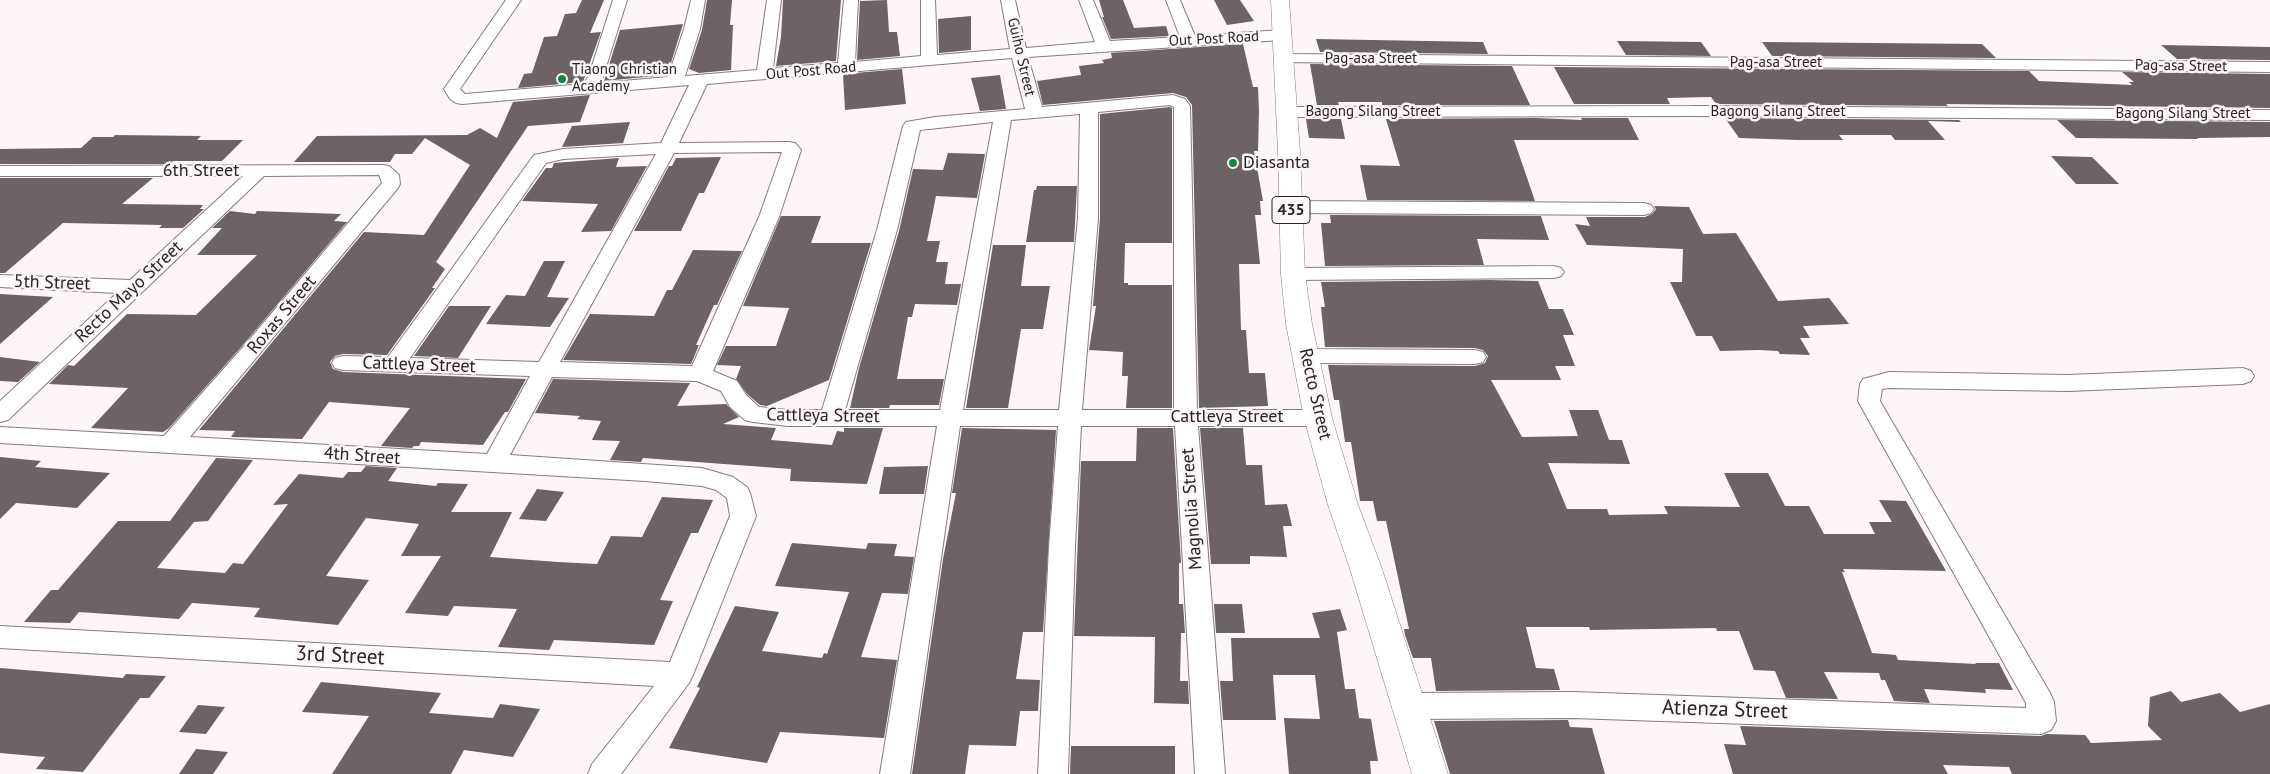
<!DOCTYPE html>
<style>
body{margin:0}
canvas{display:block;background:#fdf5f7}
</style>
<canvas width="2270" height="774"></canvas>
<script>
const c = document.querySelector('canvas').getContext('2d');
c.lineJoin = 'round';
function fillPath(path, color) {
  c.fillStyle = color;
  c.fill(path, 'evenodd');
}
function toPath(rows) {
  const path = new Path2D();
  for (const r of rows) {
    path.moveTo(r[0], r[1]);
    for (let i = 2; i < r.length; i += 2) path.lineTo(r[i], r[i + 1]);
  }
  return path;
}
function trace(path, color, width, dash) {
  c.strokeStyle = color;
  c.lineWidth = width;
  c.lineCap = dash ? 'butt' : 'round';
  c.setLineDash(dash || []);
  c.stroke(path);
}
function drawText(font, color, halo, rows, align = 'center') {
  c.font = font + ' "PT Sans",sans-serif';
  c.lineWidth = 5;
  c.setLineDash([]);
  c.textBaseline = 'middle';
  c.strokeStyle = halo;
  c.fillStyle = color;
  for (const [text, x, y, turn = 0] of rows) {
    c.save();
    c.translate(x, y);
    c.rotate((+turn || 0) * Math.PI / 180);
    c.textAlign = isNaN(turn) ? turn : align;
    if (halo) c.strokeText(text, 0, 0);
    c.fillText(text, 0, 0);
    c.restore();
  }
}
fillPath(toPath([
 [582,0,604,0,590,33,601,32,583,82,518,88,524,74,532,73,544,37,557,36,565,14,576,13],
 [707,0,732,0,730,25,733,25,731,70,699,73,689,69,702,30],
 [783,0,841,0,836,61,776,66,781,37],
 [887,0,889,32,897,32,900,56,857,60,860,1],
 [1099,0,1123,0,1134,28,1166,26,1169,36,1111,39,1102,17,1104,17],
 [1214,0,1240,0,1254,21,1227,25],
 [971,16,971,50,939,53,938,19],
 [683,24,671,63,669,62,666,75,604,81,620,30],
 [1316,39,1483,42,1488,54,1320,52],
 [1617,41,1701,42,1711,56,1626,55],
 [1762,42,1982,44,1996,58,1772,56],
 [1243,44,1253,87,1258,87,1259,110,1258,151,1254,151,1263,201,1260,201,1261,215,1255,215,1260,264,1239,264,1241,330,1246,330,1249,373,1265,373,1268,406,1199,408,1192,105,1186,97,1173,93,1043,105,1037,81,1081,75,1079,66,1104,63,1102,60,1112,58,1111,53],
 [2161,45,2270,47,2270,60,2177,59],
 [1310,64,1512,66,1530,105,1382,105,1382,102,1338,102,1339,105,1317,105],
 [1554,67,2029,71,2039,81,2132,85,2129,82,2134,82,2122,72,2270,74,2270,108,1946,104,1948,106,1716,104,1711,97,1667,98,1670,104,1574,104],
 [902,69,906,104,845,110,843,74],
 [1000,75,1006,109,980,111,971,78],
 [590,95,580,122,528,126,436,262,445,269,432,288,435,288,387,355,343,354,335,356,330,362,333,369,343,372,526,379,508,412,505,412,483,445,421,442,419,446,414,446,412,448,381,446,410,408,329,402,302,439,231,437,235,431,199,430,364,232,424,235,470,165,425,138,412,154,395,154,390,162,294,162,317,136,467,135,480,128,497,138,513,102],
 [1170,107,1172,108,1172,243,1125,243,1124,283,1128,283,1128,285,1172,285,1172,408,1126,408,1128,376,1122,376,1123,352,1089,350,1096,306,1093,306,1100,218,1100,114],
 [1536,118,1582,120,1581,118,1628,118,1639,140,1514,140,1535,201,1367,200,1360,165,1400,166,1386,119],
 [1725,118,1959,120,1961,122,1928,121,1945,140,1895,140,1891,135,1839,135,1843,140,1799,140,1739,138],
 [1306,119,1341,119,1345,139,1309,138],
 [2057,120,2270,122,2270,137,2197,138,2198,139,2076,138],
 [630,122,623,143,562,147,572,126],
 [115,135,201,136,197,140,243,140,222,161,173,161,170,164,0,164,0,149,81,148,93,137,113,137],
 [948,153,985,154,977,198,936,196,927,241,940,241,936,262,948,262,945,284,961,284,957,305,915,304,912,317,908,317,897,379,944,379,939,405,890,405,889,408,850,408,859,368,899,231,913,169,943,170],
 [2051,156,2092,157,2119,184,2076,184],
 [721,157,704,193,699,193,681,231,634,231,669,166,672,166,676,158],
 [619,158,616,167,647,166,611,231,581,232,598,204,522,201,546,168,552,168,554,163],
 [0,178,153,178,122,204,203,205,200,209,204,209,183,228,159,228,162,225,63,223,5,273,0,273],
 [1037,186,1077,186,1074,242,1026,242,1034,190,1036,190],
 [1654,206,1689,207,1703,234,1736,233,1778,301,1829,298,1849,324,1803,326,1810,338,1800,338,1810,355,1780,354,1778,351,1759,350,1720,351,1712,336,1696,336,1670,282,1682,282,1683,249,1587,245,1575,224,1590,226,1586,217,1645,217,1652,214,1656,209],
 [230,211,255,214,257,211,341,214,334,221,347,222,243,345,169,428,163,432,91,428,128,388,49,384,68,365,74,366,127,314,196,315,257,255,197,255,222,228,212,228],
 [1330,215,1541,216,1549,240,1477,239,1484,265,1325,266,1321,223,1331,223],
 [781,216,821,216,811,243,871,243,829,380,767,406,760,405,747,394,736,379,741,366,717,365,726,346,776,346,789,308,743,306],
 [993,245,1026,245,1021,286,1050,286,1043,329,1021,329,1008,408,966,408],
 [693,250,742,251,717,305,714,305,696,345,699,345,691,364,563,360,590,314,654,316,667,290,672,290],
 [544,261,565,261,547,297,569,298,550,327,486,324,506,295,525,296],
 [1489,280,1538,281,1549,309,1563,309,1574,335,1563,335,1575,366,1555,366,1561,380,1491,380,1522,437,1578,436,1569,410,1598,410,1609,440,1622,440,1630,464,1548,463,1567,509,1607,509,1609,515,1668,514,1664,506,1740,507,1724,473,1768,473,1785,506,1809,506,1824,534,1875,534,1869,522,1892,522,1879,500,1906,501,1946,571,1843,569,1845,572,1842,572,1872,653,1896,655,1898,660,1976,664,1975,663,1999,663,2013,690,1985,689,1986,693,1924,689,1930,703,1894,701,1885,680,1881,680,1879,673,1824,672,1838,699,1786,698,1775,671,1754,670,1739,631,1717,631,1716,628,1590,630,1589,627,1526,627,1536,668,1554,669,1560,690,1436,691,1431,658,1413,658,1405,635,1404,629,1409,629,1386,521,1377,521,1373,501,1360,501,1351,442,1345,442,1339,400,1334,400,1328,365,1475,366,1485,363,1488,356,1483,350,1475,348,1325,347,1321,307,1325,307,1321,282],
 [0,294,53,297,0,344],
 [449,306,491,306,458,358,414,356],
 [0,357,40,362,18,382,0,381],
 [553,379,690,383,677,406,726,404,739,417,723,424,776,428,771,440,832,445,837,431,844,432,844,428,883,428,867,484,790,481,791,469,643,458,641,462,610,460,620,441,592,440,601,421,577,419,580,416,535,413],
 [962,428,1056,430,1043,632,1023,632,1016,679,1040,680,1038,711,1020,711,1016,746,969,745,965,774,912,774,943,559,956,493,952,493],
 [1137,428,1173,428,1181,563,1179,563,1179,604,1183,604,1185,633,1181,633,1180,681,1188,681,1189,704,1154,703,1155,637,1074,636,1081,461,1136,461],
 [1200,428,1243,428,1246,465,1262,465,1265,505,1287,504,1292,526,1283,526,1287,557,1250,556,1250,564,1211,564],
 [0,457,41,461,35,467,110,473,77,508,16,503,0,519],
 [216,458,253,460,208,521,194,522,157,568,225,573,233,563,243,564,288,504,273,505,299,474,343,478,348,472,361,472,366,466,397,468,388,481,436,486,438,483,468,484,451,512,512,512,490,557,558,562,597,564,611,536,642,537,662,497,713,500,698,533,691,533,660,600,673,601,654,645,554,640,549,650,498,647,517,609,454,606,448,616,405,613,441,556,401,556,419,524,366,518,326,576,369,580,338,625,254,617,260,608,192,603,179,619,79,612,70,623,24,622,51,590,58,590,118,521,170,521],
 [928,466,924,494,879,494,884,467],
 [537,489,564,492,546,521,519,519],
 [792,543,866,549,868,543,897,544,894,556,914,557,908,594,882,593,861,657,897,660,884,738,780,732,767,763,669,748,700,688,697,687,735,606,779,612,762,651,822,658,824,653,827,654,849,592,775,586],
 [1214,604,1242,604,1245,633,1216,633],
 [1340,609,1347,630,1337,632,1345,689,1355,689,1359,718,1371,719,1378,761,1370,761,1371,774,1289,774,1284,718,1320,719,1315,675,1273,675,1276,720,1223,720,1220,681,1233,681,1231,638,1320,638,1312,613],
 [0,668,123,678,126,674,166,676,149,698,140,698,83,772,36,769,45,757,0,753],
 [321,682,441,693,429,713,493,718,500,704,540,709,513,757,464,750,451,774,332,774,369,716,302,712],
 [2171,691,2181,702,2220,693,2240,712,2270,704,2270,774,2012,774,2009,767,1943,765,1948,774,1733,774,1724,744,1746,745,1740,726,2041,736,2046,734,2085,735,2091,743,2162,740,2148,726,2150,697],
 [198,705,225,707,206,734,179,732],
 [1568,720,1570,727,1592,728,1605,774,1450,774,1434,721],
 [1071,746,1175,746,1175,774,1070,774],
 [196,749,228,752,213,774,179,774]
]), '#6d6264');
const street = toPath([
 [506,0,521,0,460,89,465,94,584,84,589,75,613,0,627,0,601,83,668,77,684,29,691,0,705,0,700,29,685,76,757,70,767,0,781,0,773,68,838,63,844,0,858,0,855,62,921,56,921,0,935,0,937,55,1010,49,1001,0,1015,0,1026,48,1095,42,1079,0,1093,0,1110,41,1180,37,1166,0,1180,0,1195,36,1281,30,1287,32,1289,35,1287,38,1281,40,1028,57,1042,107,1173,95,1185,99,1190,106,1197,410,1318,410,1326,412,1330,418,1326,424,1318,426,1198,426,1225,774,1195,774,1175,426,1081,426,1075,547,1068,774,1038,774,1049,547,1058,426,960,426,910,774,880,774,937,426,788,426,753,422,745,420,730,407,721,391,697,381,552,377,510,455,702,468,733,477,747,487,750,493,756,516,693,675,689,683,621,774,588,774,592,764,654,686,0,648,0,626,670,662,730,516,727,498,716,490,702,486,645,481,0,443,0,427,164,436,244,346,382,183,379,175,264,176,8,420,0,422,0,401,117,293,0,287,0,275,130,280,243,176,0,176,0,166,383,165,389,166,399,175,400,184,398,188,190,437,487,454,530,376,343,370,335,368,332,363,335,358,343,356,388,357,534,155,563,149,661,143,689,85,462,104,456,103,450,99,444,89,506,0],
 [1012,58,1025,109,935,117,906,122,903,126,877,230,822,410,788,410,759,407,746,395,737,381,713,371,779,217,801,150,795,143,789,142,679,143,707,84,1012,58],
 [1170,105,1174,107,1174,410,1082,410,1098,218,1098,112,1170,105],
 [1080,114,1078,218,1059,410,963,410,1011,120,1080,114],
 [993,122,940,410,845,410,897,230,920,130,993,122],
 [782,152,759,217,692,366,560,362,674,153,782,152],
 [656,154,539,362,410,358,546,163,563,159,656,154],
 [1282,54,2270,62,2270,72,1276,62,1274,59,1276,56,1282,54],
 [1691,106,2270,110,2270,120,1691,116,1286,117,1280,116,1277,112,1280,108,1286,107,1691,106],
 [1290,201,1644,203,1651,205,1654,209,1651,213,1644,215,1290,213,1283,211,1281,207,1283,203,1290,201],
 [1554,266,1561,268,1564,272,1561,276,1554,278,1293,280,1286,278,1283,274,1286,270,1293,268,1554,266],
 [1305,349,1475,350,1483,352,1486,357,1483,362,1475,364,1305,363,1297,361,1294,356,1297,351,1305,349],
 [2243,368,2251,371,2254,376,2251,381,2243,384,2068,391,1889,388,1882,389,1880,401,2050,693,2054,702,2056,721,2051,730,2041,734,1573,718,1409,719,1399,715,1395,706,1399,697,1409,693,1573,692,2026,708,2026,703,1858,401,1860,384,1863,379,1889,372,2068,375,2243,368]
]);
const primary = toPath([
 [1271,0,1289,0,1300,152,1305,274,1312,324,1332,418,1358,505,1382,569,1448,774,1412,774,1350,569,1328,505,1304,418,1286,324,1281,274,1278,152,1271,0]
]);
trace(street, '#877b7e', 2);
trace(primary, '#877b7e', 1);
fillPath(street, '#fff');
fillPath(primary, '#fff');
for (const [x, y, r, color] of [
 [562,79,5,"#0f8943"],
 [1233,163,5,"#0f8943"]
]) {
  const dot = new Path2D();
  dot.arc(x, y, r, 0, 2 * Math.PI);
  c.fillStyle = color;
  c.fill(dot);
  trace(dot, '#fdf5f7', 2);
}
drawText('15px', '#282324', '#fdf5f7', [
 ["Out Post Road",1214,39,-3],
 ["Guiho Street",1021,57,77],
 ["Pag-asa Street",1371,59],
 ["Pag-asa Street",1776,63],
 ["Pag-asa Street",2181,66,1],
 ["Out Post Road",811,71,-5],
 ["Bagong Silang Street",1373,112],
 ["Bagong Silang Street",1778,112],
 ["Bagong Silang Street",2183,114]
]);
drawText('15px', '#282324', '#fdf5f7', [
 ["Tiaong Christian",572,70],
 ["Academy",572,87]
], 'left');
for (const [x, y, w] of [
 [1291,210,38]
]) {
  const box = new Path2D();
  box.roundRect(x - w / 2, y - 13.5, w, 27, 4);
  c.fillStyle = '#fdf5f7';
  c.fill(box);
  trace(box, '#282324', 1);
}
drawText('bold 16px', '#282324', null, [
 ["435",1291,210]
]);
drawText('18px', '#282324', '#fdf5f7', [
 ["Diasanta",1243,163]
], 'left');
drawText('18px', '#282324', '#fdf5f7', [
 ["6th Street",201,171],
 ["5th Street",52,283,2],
 ["Recto Mayo Street",129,292,-43],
 ["Roxas Street",282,315,-50],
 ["Cattleya Street",419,365,2],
 ["Recto Street",1315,394,77],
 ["Cattleya Street",823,416,1],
 ["Cattleya Street",1227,417],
 ["4th Street",362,456,4],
 ["Magnolia Street",1192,509,-94]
]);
drawText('21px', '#282324', '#fdf5f7', [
 ["3rd Street",340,656,3],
 ["Atienza Street",1725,710,2]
]);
</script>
